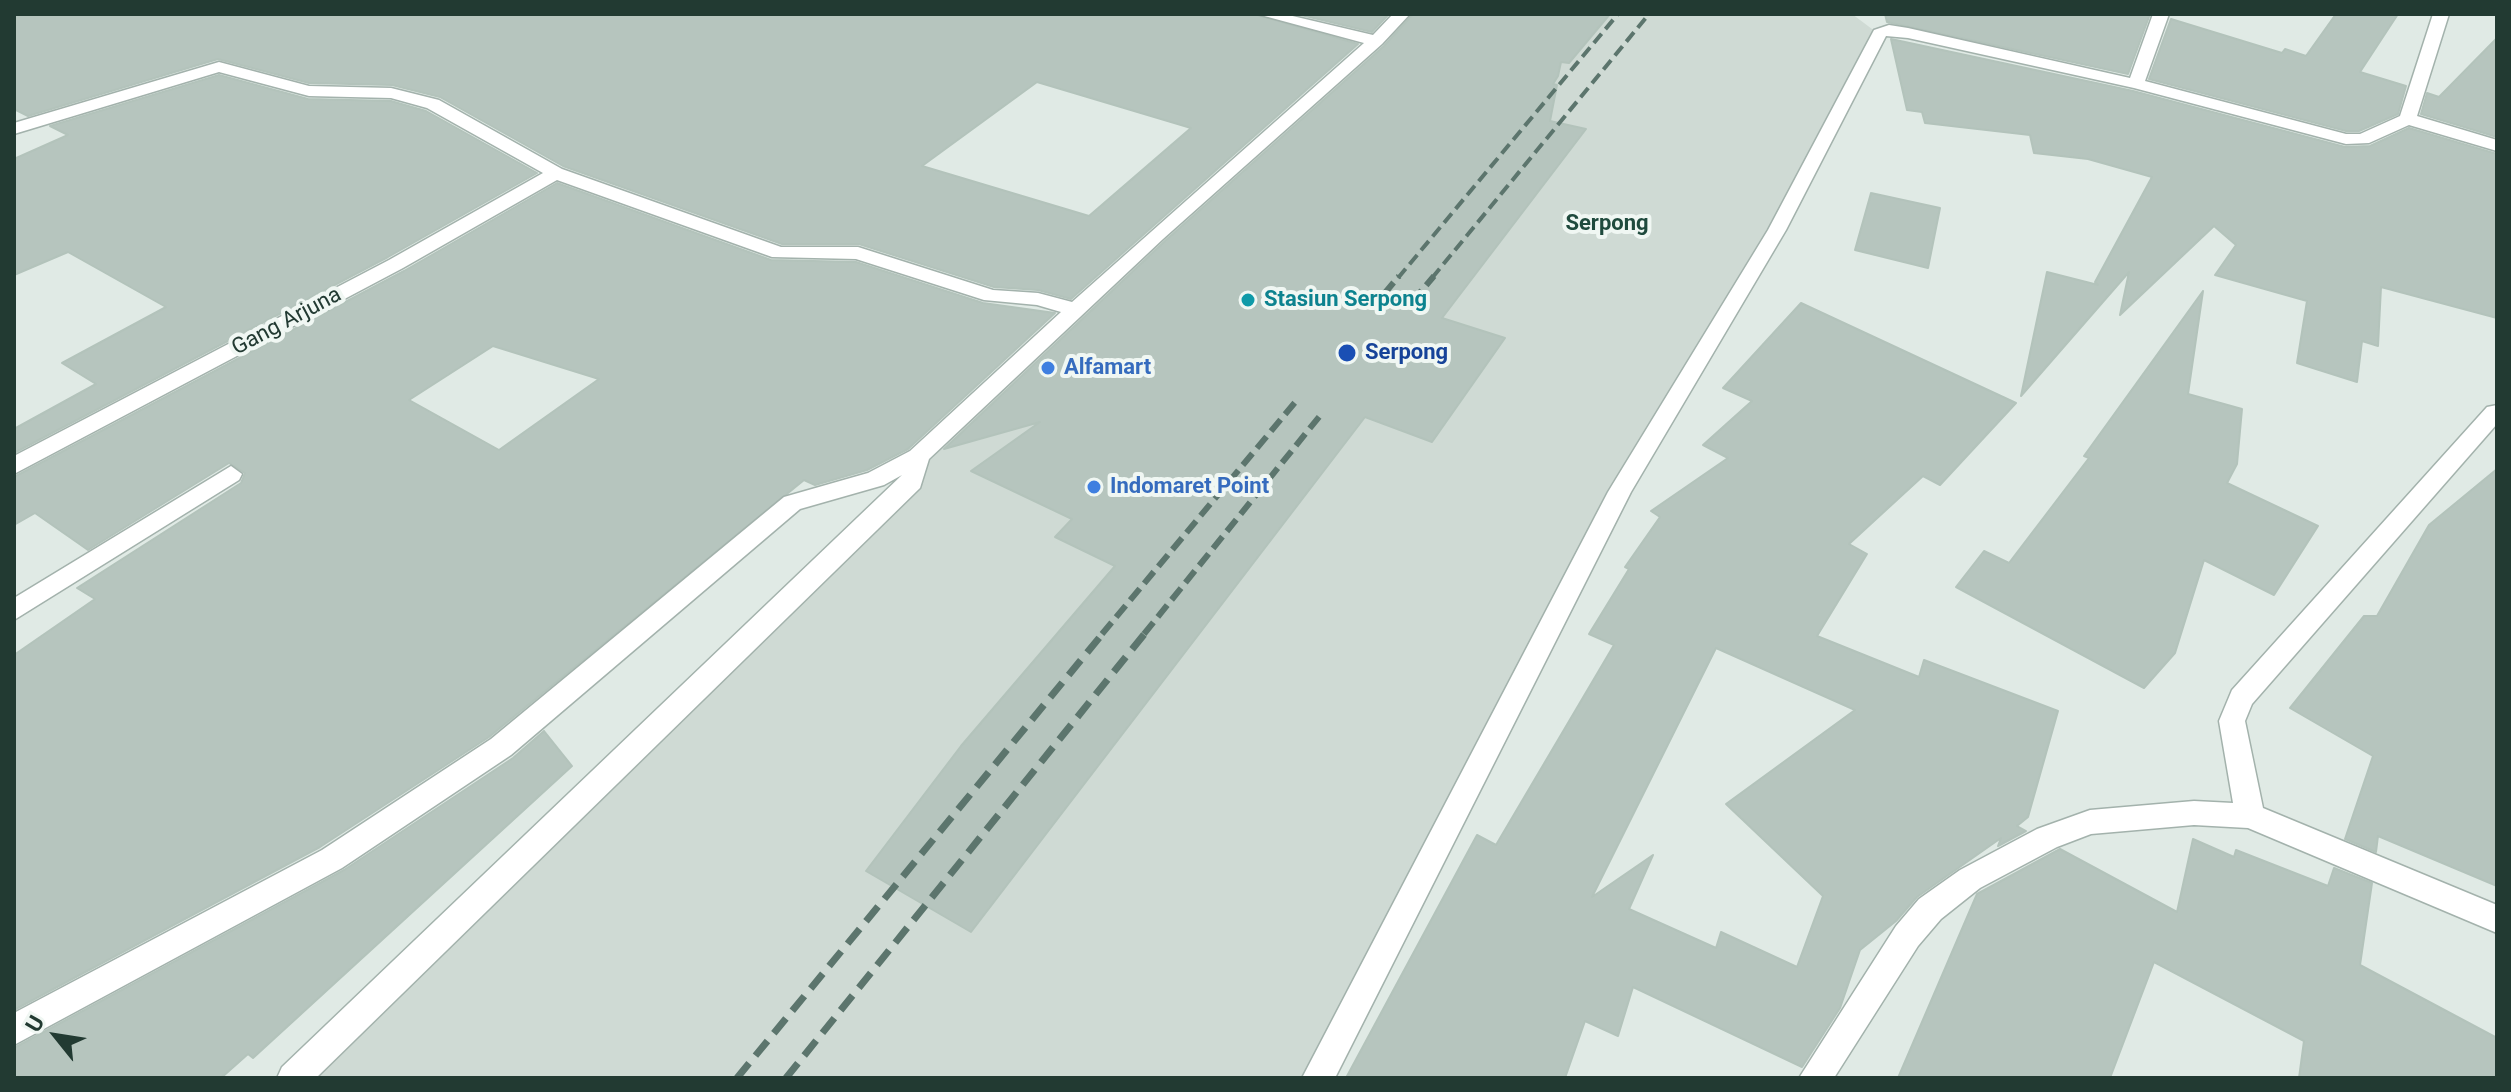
<!DOCTYPE html>
<style>
body{margin:0}
#map{position:relative;width:2511px;height:1092px;overflow:hidden;background:#e0eae5;font-family:Roboto,sans-serif}
canvas{display:block}
.frame{position:absolute;inset:0;border:16px solid #223a32;pointer-events:none}
.north{position:absolute;left:16px;top:996px;width:80px;height:80px;-webkit-text-stroke:6px #f0f7f3;paint-order:stroke;rotate:300deg;font-size:22px;font-weight:700;line-height:32px;text-align:center;color:#223a32}
.north::after{content:'';display:block;margin:auto;width:28px;height:36px;background:#223a32;clip-path:polygon(50% 0,100% 100%,50% 72%,0 100%)}
</style>
<div id="map">
<canvas width="2511" height="1092"></canvas>
<div class="frame"></div>
<div class="north">U</div>
</div>
<script>
const c = document.querySelector('canvas').getContext('2d');
c.lineJoin = 'round';
function fillPath(path, color) {
  c.fillStyle = color;
  c.fill(path, 'evenodd');
}
function toPath(rows) {
  const path = new Path2D();
  for (const r of rows) {
    path.moveTo(r[0], r[1]);
    for (let i = 2; i < r.length; i += 2) path.lineTo(r[i], r[i + 1]);
  }
  return path;
}
function trace(path, color, width, dash) {
  c.strokeStyle = color;
  c.lineWidth = width;
  c.lineCap = dash ? 'butt' : 'round';
  c.setLineDash(dash || []);
  c.stroke(path);
}
function drawText(font, color, halo, rows, align = 'center') {
  c.font = font + ' Roboto,sans-serif';
  c.lineWidth = 8;
  c.setLineDash([]);
  c.textBaseline = 'middle';
  c.strokeStyle = halo;
  c.fillStyle = color;
  for (const [text, x, y, turn = 0] of rows) {
    c.save();
    c.translate(x, y);
    c.rotate((+turn || 0) * Math.PI / 180);
    c.textAlign = isNaN(turn) ? turn : align;
    if (halo) c.strokeText(text, 0, 0);
    c.fillText(text, 0, 0);
    c.restore();
  }
}
fillPath(toPath([
 [1413,14,1852,14,1876,32,1818,152,1589,552,1311,1078,281,1078,1058,329]
]), '#cfdad4');
const building = toPath([
 [14,14,1254,14,1358,44,1071,299,1038,290,994,287,859,244,782,244,563,166,440,97,392,85,309,83,218,59,28,116,14,109,14,14],
 [1037,82,1191,128,1089,216,922,166,1037,82],
 [1297,14,1389,14,1372,32,1297,14],
 [1413,14,1610,14,1569,63,1561,62,1558,76,1553,84,1557,85,1550,121,1586,129,1442,318,1505,338,1432,442,1365,417,971,932,866,871,961,746,1115,566,1055,537,1072,519,971,471,1040,422,944,449,1165,241,1384,46,1413,14],
 [1885,14,2150,14,2128,74,1887,22,1885,14],
 [2336,14,2398,14,2360,72,2406,86,2398,114,2359,131,2346,131,2149,79,2171,19,2282,53,2285,49,2306,56,2336,14],
 [2497,38,2497,137,2421,114,2427,93,2439,97,2497,38],
 [1891,39,2133,91,2345,147,2370,146,2409,128,2497,154,2497,318,2381,287,2378,346,2362,341,2357,382,2297,363,2307,301,2215,275,2236,245,2214,226,2120,315,2129,272,2021,396,2047,272,2098,285,2095,282,2152,177,2088,159,2034,153,2030,135,1925,123,1922,112,1907,110,1891,39],
 [219,75,308,99,391,101,426,111,537,173,388,257,14,453,14,429,96,384,62,363,166,307,68,252,14,275,14,159,68,135,50,126,219,75],
 [557,183,771,260,856,262,983,303,1055,313,908,449,867,470,815,485,804,480,489,737,320,847,14,1010,14,655,95,599,77,588,241,483,245,473,229,463,88,550,35,513,14,525,14,477,404,271,557,183],
 [493,346,599,379,499,450,409,400,493,346],
 [1871,193,1940,208,1928,268,1855,250,1871,193],
 [2203,291,2188,394,2242,409,2237,464,2227,483,2318,526,2274,595,2204,560,2175,653,2144,688,1956,587,1984,551,2009,563,2089,458,2084,456,2203,291],
 [1801,303,2016,403,1940,485,1923,476,1849,544,1867,554,1817,636,1919,677,1924,660,2058,711,2028,817,2017,826,2026,831,1998,846,2001,838,1917,897,1896,921,1860,950,1840,1008,1802,1067,1633,987,1618,1036,1585,1021,1565,1078,1346,1078,1477,835,1496,845,1614,645,1589,634,1629,569,1625,567,1660,517,1651,511,1728,458,1703,445,1752,401,1723,388,1801,303],
 [1716,648,1855,710,1726,804,1823,896,1797,967,1721,932,1716,948,1629,909,1653,855,1592,897,1716,648],
 [2497,469,2497,886,2378,836,2376,852,2345,839,2373,756,2290,708,2364,616,2377,616,2429,525,2497,469],
 [544,731,572,766,253,1058,248,1054,221,1078,14,1078,14,1048,344,870,513,758,544,731],
 [2193,839,2234,857,2236,850,2328,886,2334,868,2372,883,2360,965,2497,1038,2497,1078,2299,1078,2304,1041,2154,962,2110,1078,1898,1078,1977,894,2060,849,2177,912,2193,839]
]);
fillPath(building, '#b6c5be');
trace(building, '#b3c3bb', 2);
const minor = toPath([
 [1257,14,1284,14,1373,35,1393,14,1410,14,1382,44,1163,239,929,459,920,488,316,1078,277,1078,282,1067,902,475,884,485,800,509,511,755,342,868,14,1045,14,1013,322,850,491,739,784,497,868,473,910,451,1061,312,1037,305,984,300,856,259,772,257,557,180,403,268,14,474,14,456,389,260,543,173,427,108,391,98,309,96,219,72,14,134,14,123,219,62,309,86,391,88,439,100,562,169,781,247,858,247,993,290,1038,293,1072,302,1364,43,1257,14],
 [2153,14,2169,14,2145,81,2346,134,2360,134,2400,116,2433,14,2449,14,2417,116,2497,140,2497,151,2409,125,2369,143,2346,144,2134,88,1908,38,1886,36,1786,230,1631,492,1335,1078,1302,1078,1608,492,1768,230,1874,30,1889,25,1908,28,2130,78,2153,14],
 [2497,405,2497,424,2252,704,2245,721,2263,808,2497,905,2497,933,2248,828,2194,825,2091,834,2057,847,1980,888,1941,919,1918,946,1834,1078,1799,1078,1896,926,1919,899,1960,870,2037,829,2090,810,2194,801,2233,803,2219,721,2232,690,2487,407,2497,405],
 [231,466,242,474,239,480,14,620,14,598,231,466]
]);
trace(minor, '#a3b2ac', 3);
fillPath(minor, '#fff');
trace(toPath([
 [1398,278,1618,14],
 [1432,278,1649,14]
]), '#5c756d', 4, [12, 6]);
trace(toPath([
 [1384,294,1399,276],
 [1412,302,1434,276],
 [1102,634,1297,400],
 [1144,634,1323,412]
]), '#5c756d', 6, [15, 7]);
trace(toPath([
 [737,1078,1104,632],
 [786,1078,1146,632]
]), '#5c756d', 7, [19, 10]);
for (const [x, y, r, color] of [
 [1248,300,8,"#0f9aa8"],
 [1347,353,10,"#1a4fb4"],
 [1048,368,8,"#3f7fe0"],
 [1094,487,8,"#3f7fe0"]
]) {
  const dot = new Path2D();
  dot.arc(x, y, r, 0, 2 * Math.PI);
  c.fillStyle = color;
  c.fill(dot);
  trace(dot, '#f0f7f3', 3);
}
drawText('bold 22px', '#1f4a3d', '#f0f7f3', [
 ["Serpong",1607,224]
]);
drawText('bold 22px', '#0d838f', '#f0f7f3', [
 ["Stasiun Serpong",1264,300]
], 'left');
drawText('22px', '#223a32', '#f0f7f3', [
 ["Gang Arjuna",287,322,-28]
]);
drawText('bold 22px', '#164399', '#f0f7f3', [
 ["Serpong",1365,353]
], 'left');
drawText('bold 22px', '#366cbe', '#f0f7f3', [
 ["Alfamart",1064,368],
 ["Indomaret Point",1110,487]
], 'left');
</script>
